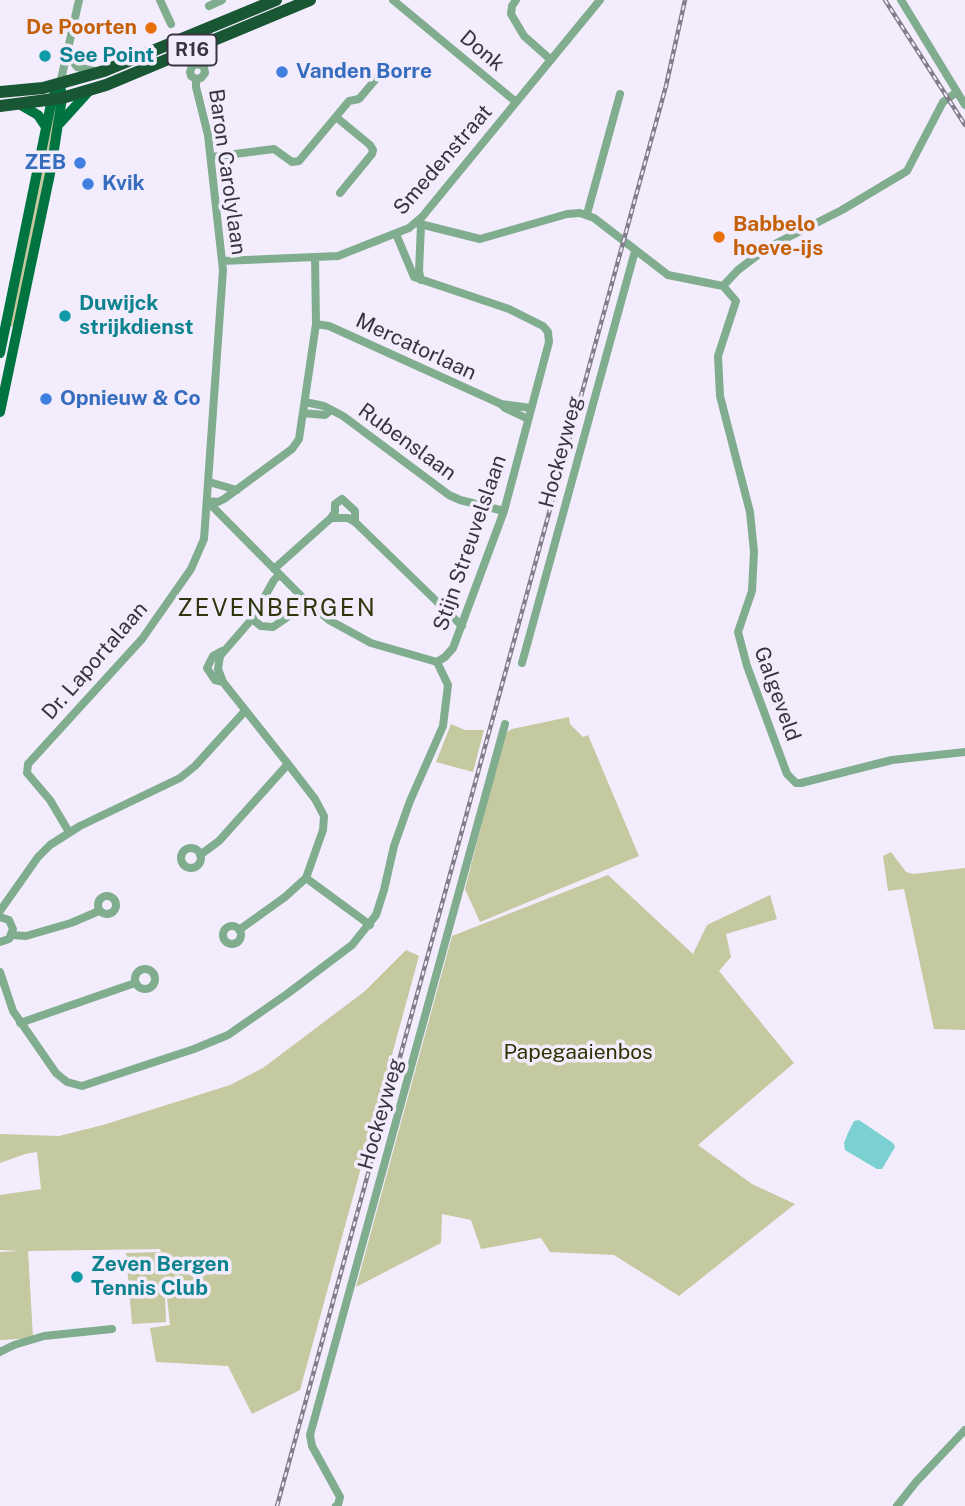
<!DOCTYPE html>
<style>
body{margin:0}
canvas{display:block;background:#f2ecfd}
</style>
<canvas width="965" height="1506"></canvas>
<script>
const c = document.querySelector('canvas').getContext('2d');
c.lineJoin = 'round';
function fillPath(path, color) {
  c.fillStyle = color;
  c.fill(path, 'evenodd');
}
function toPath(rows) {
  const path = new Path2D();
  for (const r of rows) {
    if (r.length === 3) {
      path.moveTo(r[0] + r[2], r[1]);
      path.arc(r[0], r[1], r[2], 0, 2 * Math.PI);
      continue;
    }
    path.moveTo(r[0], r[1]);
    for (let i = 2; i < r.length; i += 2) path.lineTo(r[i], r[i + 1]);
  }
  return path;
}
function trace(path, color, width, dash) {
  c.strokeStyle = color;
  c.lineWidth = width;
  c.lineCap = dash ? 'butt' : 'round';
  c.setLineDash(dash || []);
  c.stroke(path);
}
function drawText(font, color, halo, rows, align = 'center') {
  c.font = font + ' "Public Sans",sans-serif';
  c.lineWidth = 7;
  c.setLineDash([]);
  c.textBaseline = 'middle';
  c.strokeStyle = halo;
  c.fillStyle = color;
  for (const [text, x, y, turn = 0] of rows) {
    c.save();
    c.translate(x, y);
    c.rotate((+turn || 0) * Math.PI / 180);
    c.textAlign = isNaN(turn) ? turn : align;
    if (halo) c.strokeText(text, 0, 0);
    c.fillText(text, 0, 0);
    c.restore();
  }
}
fillPath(toPath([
 [52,114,56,115,46,163,47,172,14,327,9,326],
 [569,717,570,724,583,737,588,735,639,856,480,922,465,889,505,733,512,729],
 [451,724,465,730,484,730,473,772,436,762],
 [891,852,906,872,913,874,965,868,965,1030,934,1029,904,889,888,891,883,856],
 [608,875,693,954,707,925,770,895,777,919,726,934,731,957,719,971,794,1063,698,1145,752,1184,795,1204,679,1296,614,1255,550,1252,541,1238,481,1249,471,1220,442,1214,441,1243,356,1287,452,936],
 [406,950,419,956,300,1390,252,1414,228,1366,156,1362,150,1328,170,1325,164,1271,166,1322,132,1324,126,1253,161,1252,160,1249,28,1251,33,1338,0,1340,0,1252,20,1251,0,1250,0,1195,41,1189,37,1152,25,1154,0,1163,0,1134,59,1136,103,1125,230,1085,263,1068,365,991]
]), '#c4c99f');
fillPath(toPath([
 [859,1120,893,1143,895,1147,882,1169,877,1169,845,1150,844,1143,848,1133,854,1121]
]), '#7bd1d2');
trace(toPath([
 [160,0,171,24],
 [393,0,516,102],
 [516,0,512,6,511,14,524,36,551,60],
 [901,0,965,105],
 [209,6,222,0],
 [67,53,77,67,94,71],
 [60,84,79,0],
 [336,117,370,145,373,150,372,154,340,193],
 [211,157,274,149,292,162,299,161,349,101,359,99,381,73],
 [587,214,620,94],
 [416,223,480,239,567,214,580,213,594,218,668,275,723,286,736,301,718,356,720,396,750,512,754,552,752,591,738,632,747,666,787,774,796,783,801,783,892,760,965,752],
 [396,234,414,277,509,309,543,326,548,332,549,342,504,511,453,648,445,657,437,662],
 [222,261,338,256,409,228,422,217,600,0],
 [421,280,419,271,421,225],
 [723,286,738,270,767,248,842,210,907,171,943,102,957,92],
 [316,324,329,326,501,404,505,408,528,419],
 [305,402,324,406,343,416,449,495,460,500,504,511],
 [501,404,531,408],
 [303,413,325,415,330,411],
 [209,482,237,490],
 [207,501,218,502,224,499,292,449,299,439,316,324,315,257],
 [207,501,308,603,329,620,371,643,437,662],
 [331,518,335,512,335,504,342,499,355,511,355,522],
 [274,569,331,518,348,518,355,522,462,626],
 [279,575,274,580,252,619,220,656,218,669,223,682,288,764],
 [252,619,261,626,273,627,308,603],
 [222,651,213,656,207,668,215,680,223,682],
 [522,663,635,251],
 [69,832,50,800,27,773,28,764,142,639,191,569,204,539,223,270,208,135,196,87,196,79,191,76,190,72,192,66,198,64,204,67,205,73,201,78,196,79],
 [191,858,10],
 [200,855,219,841,288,764,315,799,324,816,323,830,306,878],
 [107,905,9],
 [0,911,38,857,50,845,80,826,180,778,195,766,245,711],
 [0,917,9,920,13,929,9,939,0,942],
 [232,935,9],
 [239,930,285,897,306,878,370,925],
 [12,935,26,936,71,923,99,911],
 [145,979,10],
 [0,972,13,1011,56,1073,67,1082,82,1086,194,1049,228,1035,287,994,352,945,376,915,384,890,394,846,410,801,443,726,448,685,437,662],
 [20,1023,135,983],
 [0,1352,14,1345,44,1336,112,1329],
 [336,1506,338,1505,340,1497,312,1446,310,1435,505,724],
 [897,1506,916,1482,965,1430]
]), '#81ad8f', 8);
trace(toPath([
 [19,104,38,115,46,127],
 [60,123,90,90],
 [0,353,52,99,55,93],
 [0,412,51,169,62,98,60,84]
]), '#007440', 10);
trace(toPath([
 [0,92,43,88,104,71,276,0],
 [0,106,62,98,106,85,310,0]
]), '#195734', 12);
const rail = toPath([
 [885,0,965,125],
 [277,1506,666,86,685,0]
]);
trace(rail, '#827d8a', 4.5);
trace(rail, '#f2ecfd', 2, [5]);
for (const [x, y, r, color] of [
 [151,28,7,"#e8710a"],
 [45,56,7,"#0f9aa8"],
 [282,72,7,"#3f7fe0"],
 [80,163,7,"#3f7fe0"],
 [88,184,7,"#3f7fe0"],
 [719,237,7,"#e8710a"],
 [65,316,7,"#0f9aa8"],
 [46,399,7,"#3f7fe0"],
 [77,1277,7,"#0f9aa8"]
]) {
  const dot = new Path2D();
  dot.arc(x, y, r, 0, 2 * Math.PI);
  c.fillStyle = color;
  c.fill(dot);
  trace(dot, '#f2ecfd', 2.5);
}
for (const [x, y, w] of [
 [192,50,49]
]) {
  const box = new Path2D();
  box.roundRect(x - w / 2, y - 15.5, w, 31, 5);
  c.fillStyle = '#f2ecfd';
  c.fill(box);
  trace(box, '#38343f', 2);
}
drawText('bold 19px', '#38343f', null, [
 ["R16",192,50]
]);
drawText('bold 21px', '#c56008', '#f2ecfd', [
 ["De Poorten",137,28],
 ["Babbelo",733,225,"left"],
 ["hoeve-ijs",733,249,"left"]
], 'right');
drawText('21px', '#38343f', '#f2ecfd', [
 ["Donk",482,51,40],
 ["Smedenstraat",443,160,-49],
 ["Baron Carolylaan",227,172,82],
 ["Mercatorlaan",416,347,25],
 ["Rubenslaan",407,442,36],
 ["Hockeyweg",561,452,-75],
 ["Stijn Streuvelslaan",470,543,-71],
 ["Dr. Laportalaan",95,661,-49],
 ["Galgeveld",777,694,70],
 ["Hockeyweg",381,1114,-74]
]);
drawText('bold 21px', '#0d838f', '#f2ecfd', [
 ["See Point",59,56],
 ["Duwijck",79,304],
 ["strijkdienst",79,328],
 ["Zeven Bergen",91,1265],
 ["Tennis Club",91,1289]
], 'left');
drawText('bold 21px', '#366cbe', '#f2ecfd', [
 ["Vanden Borre",296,72],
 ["ZEB",66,163,"right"],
 ["Kvik",102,184],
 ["Opnieuw & Co",60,399]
], 'left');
drawText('21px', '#2f3301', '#f2ecfd', [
 ["Papegaaienbos",578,1053]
]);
c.letterSpacing = '2px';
drawText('24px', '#2f350d', '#f2ecfd', [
 ["ZEVENBERGEN",277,609]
]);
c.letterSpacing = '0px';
</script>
